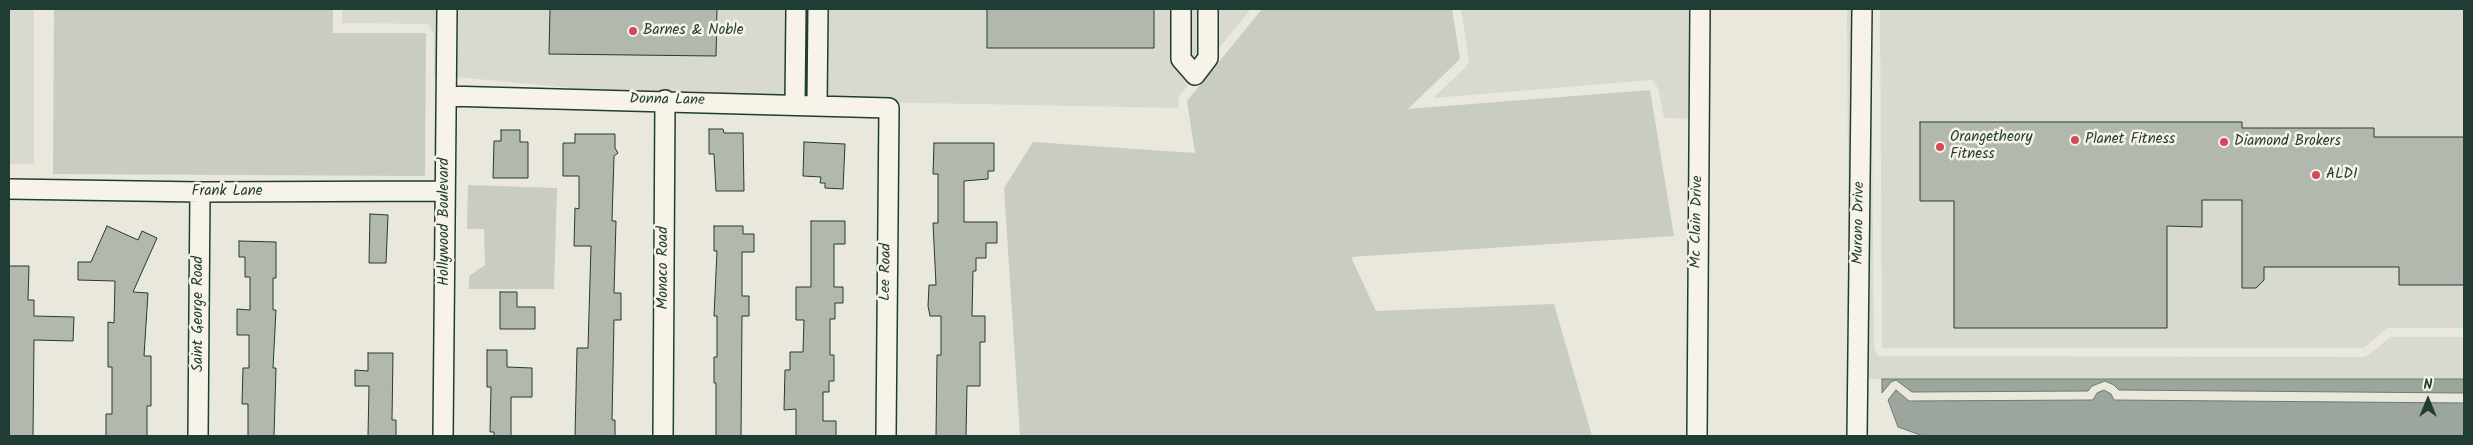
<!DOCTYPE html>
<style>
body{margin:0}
#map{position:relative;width:2473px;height:445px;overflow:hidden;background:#eae8dd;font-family:Kalam,sans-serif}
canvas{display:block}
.frame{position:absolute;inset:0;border:10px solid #1f3d34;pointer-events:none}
.north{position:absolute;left:2403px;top:375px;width:50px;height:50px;-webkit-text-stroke:4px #f7f3e8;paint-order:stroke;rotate:0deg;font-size:14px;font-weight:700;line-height:20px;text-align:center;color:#1f3d34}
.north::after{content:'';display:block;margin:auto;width:18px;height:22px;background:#1f3d34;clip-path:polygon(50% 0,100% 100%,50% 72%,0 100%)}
</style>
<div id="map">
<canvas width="2473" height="445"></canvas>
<div class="frame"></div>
<div class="north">N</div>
</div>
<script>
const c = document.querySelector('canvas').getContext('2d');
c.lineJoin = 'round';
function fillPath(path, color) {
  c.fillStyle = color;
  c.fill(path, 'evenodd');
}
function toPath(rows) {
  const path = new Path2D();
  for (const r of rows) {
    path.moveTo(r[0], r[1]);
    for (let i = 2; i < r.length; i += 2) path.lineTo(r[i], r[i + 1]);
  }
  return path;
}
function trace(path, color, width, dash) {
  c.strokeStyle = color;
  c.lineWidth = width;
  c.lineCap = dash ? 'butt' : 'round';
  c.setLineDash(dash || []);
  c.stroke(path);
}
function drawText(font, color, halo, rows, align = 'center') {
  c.font = font + ' Kalam,sans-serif';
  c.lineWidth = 5;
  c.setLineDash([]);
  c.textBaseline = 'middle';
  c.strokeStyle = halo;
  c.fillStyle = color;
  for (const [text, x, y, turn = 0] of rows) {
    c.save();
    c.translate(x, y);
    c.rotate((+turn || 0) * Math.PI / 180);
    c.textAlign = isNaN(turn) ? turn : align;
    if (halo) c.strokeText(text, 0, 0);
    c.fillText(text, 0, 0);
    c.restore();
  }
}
fillPath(toPath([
 [9,9,34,9,34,164,9,164],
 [342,9,437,9,436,75,434,75,434,34,428,24,342,23],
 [457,9,1251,9,1181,94,1178,99,1179,108,767,100,656,96,456,77],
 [1461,9,1695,9,1694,119,1664,118,1658,88,1652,80,1433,98,1466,67,1469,61],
 [1847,9,1871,9,1874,348,1878,356,2364,357,2369,355,2390,337,2464,337,2464,379,1849,379],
 [1880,9,2464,9,2464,328,2387,328,2364,348,1882,348]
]), '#d9dacf');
fillPath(toPath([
 [54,9,333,9,333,33,426,33,425,176,53,174],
 [1262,9,1452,9,1460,59,1408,109,1650,90,1674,236,1351,257,1376,311,1554,304,1592,436,1020,436,1004,188,1033,142,1195,153,1187,101],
 [468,185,557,188,554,289,469,289,469,276,485,265,484,229,467,229]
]), '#c8ccc1');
const water = toPath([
 [1882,379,2464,379,2464,393,2119,390,2114,385,2105,381,2092,386,2088,391,1912,392,1896,380,1891,382,1882,393,1882,379],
 [1896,390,1909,401,2093,400,2097,393,2104,390,2111,394,2114,400,2464,403,2464,436,1923,436,1898,427,1888,400,1896,390]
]);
fillPath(water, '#9ca69c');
trace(water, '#6a7c72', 1);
const building = toPath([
 [550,9,717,9,716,56,549,54,550,9],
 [987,9,1154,9,1154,48,987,48,987,9],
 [1920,122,2242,122,2242,128,2374,128,2374,137,2464,137,2464,285,2399,285,2399,267,2264,267,2264,280,2256,288,2242,288,2242,200,2202,200,2202,227,2167,226,2167,328,1954,328,1954,201,1920,201,1920,122],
 [709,129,723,129,724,133,743,133,744,191,716,191,714,154,709,154,709,129],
 [501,130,520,130,520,142,528,142,528,178,493,178,494,141,501,141,501,130],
 [575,134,615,134,615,148,618,153,614,156,612,221,616,221,614,293,621,293,621,320,614,320,612,420,615,420,615,436,575,436,577,348,588,348,591,246,574,246,575,208,579,209,579,176,563,176,563,143,575,143,575,134],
 [804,142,845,144,843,189,825,188,825,183,820,183,821,177,803,176,804,142],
 [934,143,994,143,994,171,988,171,988,179,964,181,964,222,997,222,997,243,986,243,986,258,976,258,976,271,973,271,972,316,985,316,985,342,980,342,980,386,967,386,966,436,936,436,937,355,941,355,941,316,930,316,928,306,929,285,936,285,933,223,938,223,938,174,933,174,934,143],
 [370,214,388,215,386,263,369,263,370,214],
 [811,221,845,221,845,244,834,244,834,287,843,287,843,303,835,303,835,319,830,319,830,355,834,355,834,381,829,381,829,392,823,392,823,421,836,421,836,436,796,436,796,409,784,410,785,370,790,370,790,352,803,352,804,320,796,320,796,287,811,287,811,221],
 [107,226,138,240,142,231,157,238,133,292,148,293,144,356,151,356,151,406,147,406,147,436,106,436,106,414,112,414,112,367,108,367,108,322,114,323,115,281,78,280,78,262,91,262,107,226],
 [714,226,743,226,743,234,754,234,754,252,742,252,742,296,749,296,749,316,742,316,741,436,716,436,716,383,714,383,714,357,717,357,717,316,714,316,717,251,714,251,714,226],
 [239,241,276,242,276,278,273,278,273,310,276,310,273,368,276,368,274,436,248,436,248,404,242,404,243,368,249,368,249,335,237,335,237,309,250,310,250,277,245,277,245,257,239,257,239,241],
 [9,266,29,266,28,300,34,300,34,316,74,317,73,341,34,340,33,436,9,436,9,266],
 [500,292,517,292,517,307,535,307,535,329,500,329,500,292],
 [487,350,507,350,507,367,532,368,532,397,511,397,511,436,494,436,494,432,490,432,491,387,487,387,487,350],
 [368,353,393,353,392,420,396,420,396,436,368,436,369,386,355,386,355,370,368,371,368,353]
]);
fillPath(building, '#b2b8ae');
trace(building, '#1f3d34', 1);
const minor = toPath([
 [1181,9,1181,59,1195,75,1208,58,1208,9],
 [446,96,889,108,886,436],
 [795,104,796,9],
 [817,105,818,9],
 [9,189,200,192,445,191],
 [198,436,200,192],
 [443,436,447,9],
 [663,436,665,100],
 [1697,436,1700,9],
 [1857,436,1862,9]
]);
trace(minor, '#1f3d34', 22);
trace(minor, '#f7f3e8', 19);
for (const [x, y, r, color] of [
 [633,31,5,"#d1495b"],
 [2075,140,5,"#d1495b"],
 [2224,142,5,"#d1495b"],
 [1940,147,5,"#d1495b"],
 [2316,175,5,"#d1495b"]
]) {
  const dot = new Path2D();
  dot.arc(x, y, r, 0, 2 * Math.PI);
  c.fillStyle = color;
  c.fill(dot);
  trace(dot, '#f7f3e8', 2);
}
drawText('15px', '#1f3d34', '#f7f3e8', [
 ["Barnes & Noble",643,31],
 ["Orangetheory",1950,138],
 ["Fitness",1950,155],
 ["Planet Fitness",2085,140],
 ["Diamond Brokers",2234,142],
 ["ALDI",2326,175]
], 'left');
drawText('15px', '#1f3d34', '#f7f3e8', [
 ["Donna Lane",667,101,1],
 ["Frank Lane",227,192],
 ["Hollywood Boulevard",445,222,-90],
 ["Mc Clain Drive",1698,222,-89],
 ["Murano Drive",1860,223,-89],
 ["Monaco Road",664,268,-90],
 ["Lee Road",887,272,-89],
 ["Saint George Road",199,314,-90]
]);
</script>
